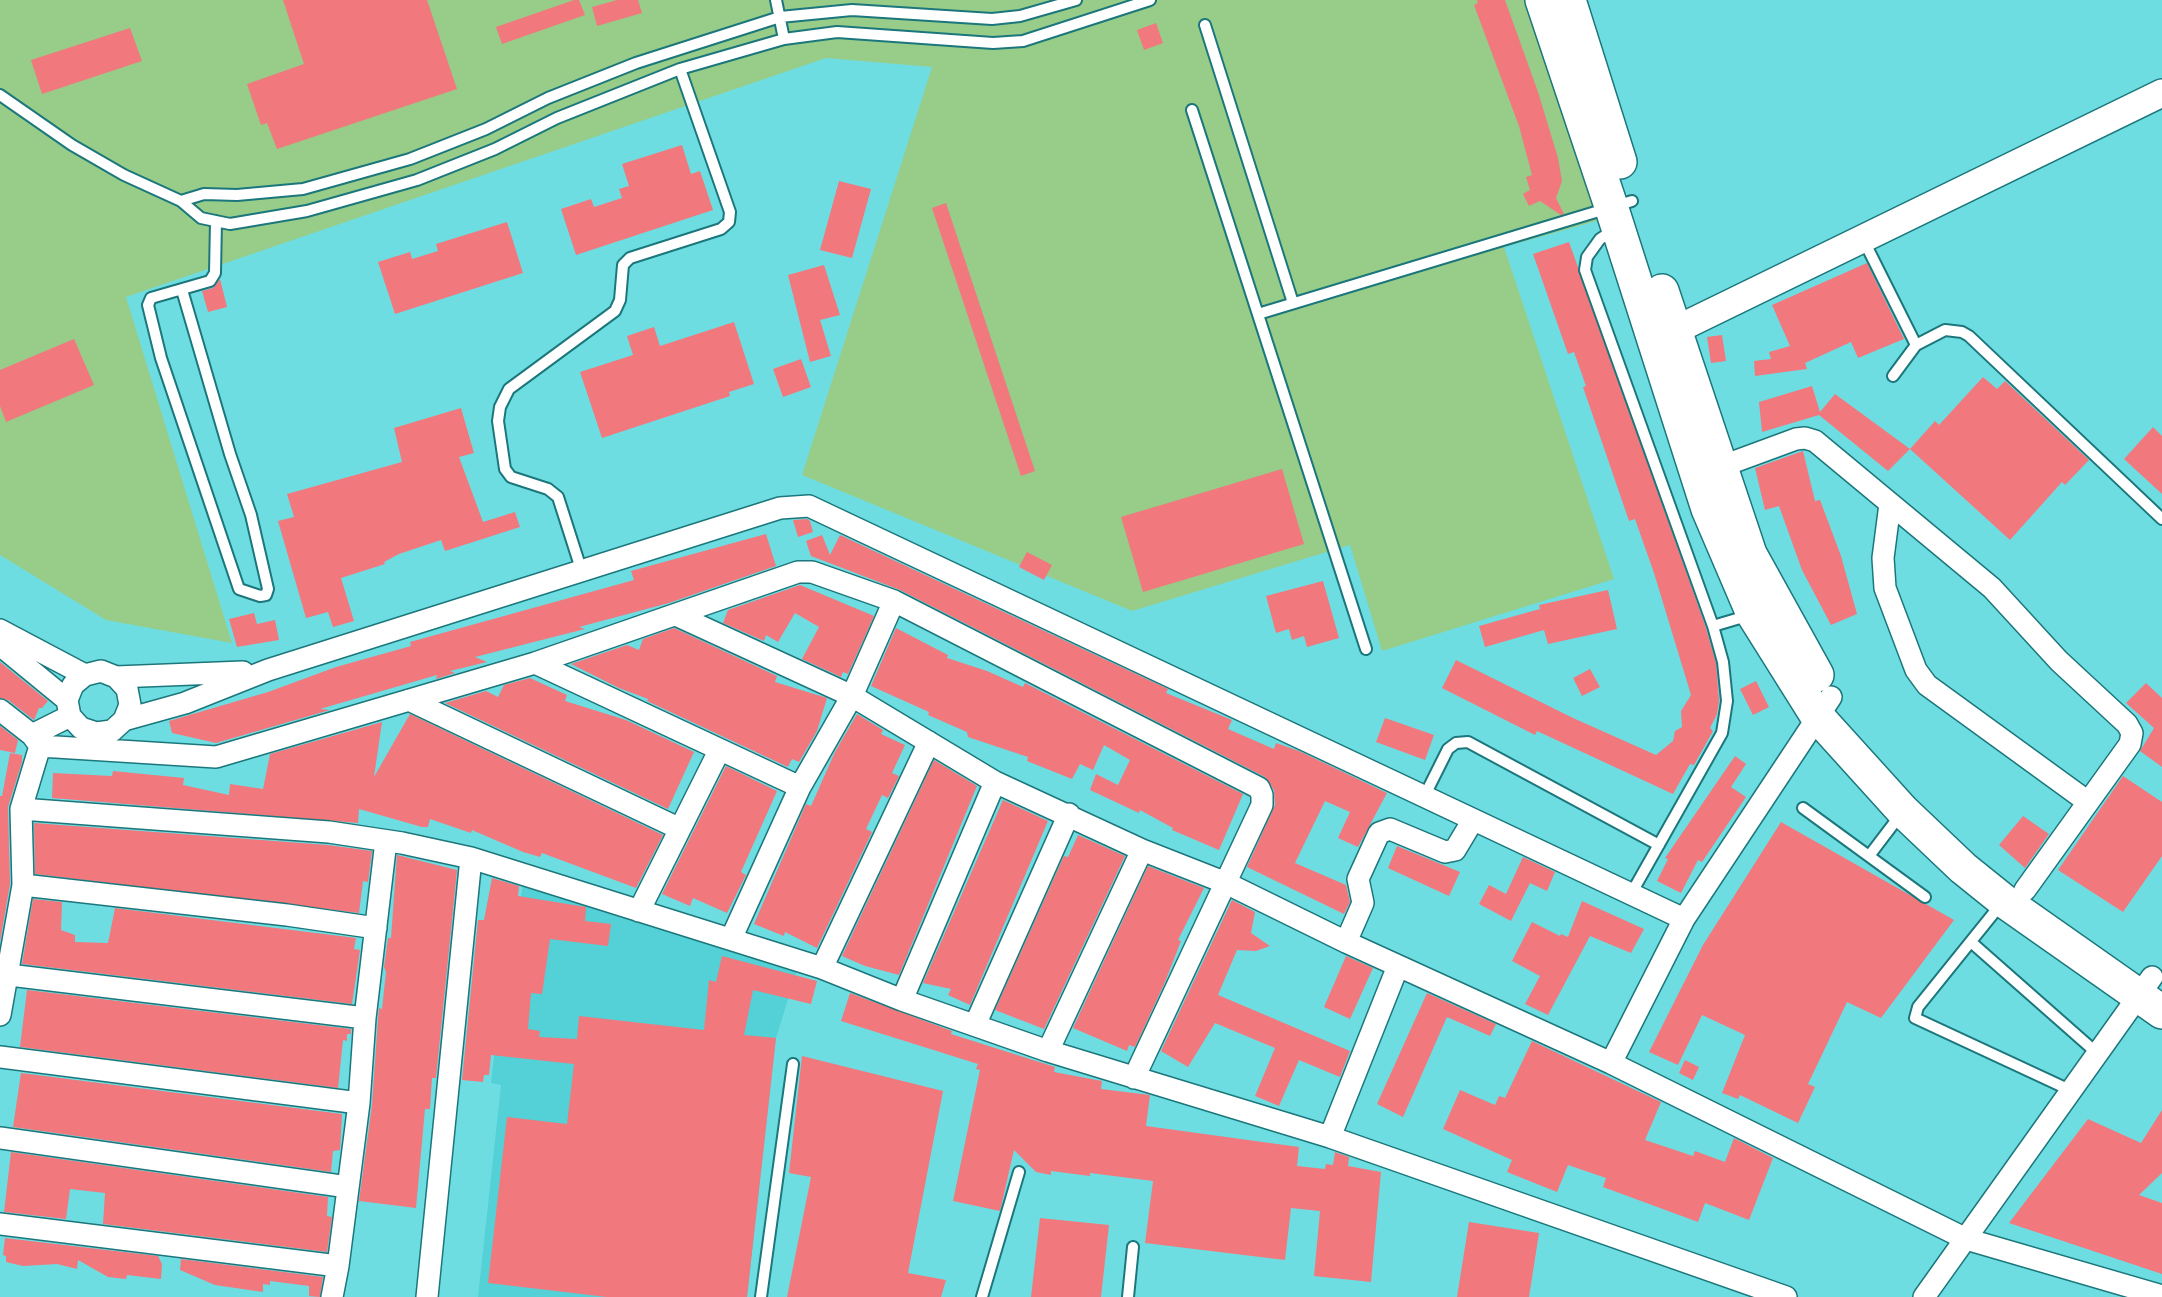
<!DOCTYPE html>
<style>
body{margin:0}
canvas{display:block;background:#6edde2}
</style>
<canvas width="2162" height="1297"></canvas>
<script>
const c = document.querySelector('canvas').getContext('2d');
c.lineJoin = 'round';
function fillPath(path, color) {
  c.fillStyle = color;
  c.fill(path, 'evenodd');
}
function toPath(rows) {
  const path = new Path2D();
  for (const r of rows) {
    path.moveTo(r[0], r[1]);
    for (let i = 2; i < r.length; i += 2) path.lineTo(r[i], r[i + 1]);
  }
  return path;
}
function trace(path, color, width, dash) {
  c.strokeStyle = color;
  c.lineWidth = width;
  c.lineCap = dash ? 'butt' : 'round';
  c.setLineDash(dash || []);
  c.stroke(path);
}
fillPath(toPath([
 [523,883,798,967,776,1038,747,1297,478,1297,501,1085,491,1083,509,918,518,919]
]), '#53d1d7');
fillPath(toPath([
 [0,0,1529,0,1600,220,1504,247,1614,579,1382,651,1350,545,1132,611,802,475,932,67,826,58,126,297,232,643,106,620,0,555]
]), '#98cc89');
fillPath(toPath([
 [283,0,427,0,457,89,277,149,267,123,261,125,247,84,304,64],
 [574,0,579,0,585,15,502,44,496,27],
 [617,0,638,0,642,13,597,26,592,7],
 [1477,0,1505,0,1538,92,1558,158,1562,181,1556,198,1564,214,1561,215,1540,201,1529,206,1523,194,1530,190,1526,177,1532,175,1519,126,1474,5,1478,3],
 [1156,23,1163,43,1144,50,1137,30],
 [130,28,142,61,42,94,31,60],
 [682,145,691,174,700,171,713,210,576,255,561,209,591,199,594,207,622,198,619,189,629,186,622,164],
 [839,181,871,189,852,258,820,250],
 [946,203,1035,471,1021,476,932,208],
 [507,222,523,273,395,314,378,262,410,252,412,259,438,251,436,244],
 [1569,242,1705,625,1716,663,1719,701,1717,714,1710,728,1713,731,1694,765,1690,764,1673,794,1537,731,1535,735,1442,688,1456,660,1573,718,1656,755,1673,741,1675,731,1682,727,1681,711,1691,695,1654,573,1635,519,1629,521,1583,387,1586,386,1574,352,1568,354,1533,254],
 [1867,263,1904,339,1858,358,1851,342,1805,363,1807,369,1755,376,1754,361,1771,359,1769,352,1790,346,1772,305],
 [824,265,840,315,820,320,831,356,810,362,788,275],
 [220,279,227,307,208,312,202,291,213,288],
 [734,322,754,384,729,392,730,396,602,438,580,372,633,355,627,336,654,327,660,346],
 [1722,335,1726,361,1711,363,1707,337],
 [74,339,94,385,6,422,0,406,0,370],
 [801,359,811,387,783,397,773,369],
 [1983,377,1997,389,2005,381,2089,460,2065,485,2062,482,2010,540,1910,449,1935,421,1939,425],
 [1812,386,1820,412,1835,394,1910,449,1888,471,1819,415,1762,432,1759,402],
 [461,408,474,453,459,457,483,522,515,512,520,527,445,551,441,540,399,554,384,562,385,564,341,578,354,621,333,627,328,612,306,618,278,521,294,517,287,494,402,462,394,428],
 [2153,427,2162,436,2162,494,2124,459],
 [1803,451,1815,501,1820,500,1841,556,1857,614,1831,625,1802,570,1779,506,1765,510,1755,468],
 [1282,469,1304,544,1143,592,1121,517],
 [807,519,810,521,813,532,798,537,793,520],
 [766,534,776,566,669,603,579,627,585,629,475,657,487,662,450,671,455,673,436,679,437,675,320,709,330,710,216,743,172,733,169,721,268,692,336,667,411,646,410,642,634,580,631,571],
 [822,535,830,555,840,535,1168,689,1166,693,1232,720,1228,729,1274,749,1276,743,1299,751,1387,793,1358,847,1338,838,1350,812,1325,801,1295,863,1346,885,1350,902,1344,914,1247,867,1275,805,1274,790,1265,777,900,590,811,556,806,541],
 [1027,552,1052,565,1044,580,1019,567],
 [1323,581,1339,638,1307,647,1304,636,1292,640,1289,629,1276,633,1266,596],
 [800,585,874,616,848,674,843,672,841,677,802,659,819,627,795,613,778,642,766,635,764,641,723,623,728,610],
 [1608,590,1617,629,1548,644,1544,630,1485,647,1479,626,1540,609,1539,605],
 [254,613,257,624,275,620,279,640,237,647,229,619],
 [674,628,777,676,775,682,827,698,817,731,799,762,792,759,788,767,647,701,648,699,619,688,571,664,627,645,639,650,643,639],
 [896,628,948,655,947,658,987,671,1023,687,1025,683,1243,794,1219,850,1172,830,1173,828,1140,810,1139,813,1090,790,1096,774,1118,785,1130,760,1104,745,1093,770,1080,764,1072,779,1027,761,1028,757,968,737,967,732,928,715,929,712,871,686],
 [0,662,48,701,42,708,39,708,34,720,8,700,0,698],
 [1590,669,1600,687,1582,696,1573,678],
 [530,678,567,695,565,701,626,720,694,752,668,809,445,703,486,691,498,697,504,685],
 [1756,681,1769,707,1753,715,1740,689],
 [2146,683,2162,698,2162,767,2140,751,2154,728,2126,703],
 [410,714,663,835,636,888,542,853,540,857,523,852,472,830,471,833,430,819,428,827,422,827,359,809,358,823,52,798,53,773,112,776,113,771,184,778,183,785,229,795,230,784,263,789,270,754,382,722,374,777],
 [857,714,883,730,881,734,905,745,892,773,899,776,888,798,882,795,866,829,872,832,817,948,785,932,784,936,754,924,806,804,811,806,835,752],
 [1385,718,1434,735,1425,760,1376,742],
 [0,726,18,740,15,753,0,750],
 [10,753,22,755,22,762,8,807,10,884,0,942,0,796,2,796],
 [1735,756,1746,764,1731,787,1746,797,1702,862,1698,860,1681,893,1657,881,1668,859,1665,858],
 [934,760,977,786,899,975,865,966,842,956],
 [726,766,777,791,741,872,746,875,727,913,693,898,690,906,662,894],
 [2123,776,2162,802,2162,856,2123,912,2058,870],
 [1003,800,1048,821,970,1005,948,995,951,989,923,983],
 [2023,816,2049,834,2025,868,1999,845],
 [1781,822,1954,920,1881,1018,1847,1002,1808,1084,1815,1087,1798,1123,1740,1095,1738,1099,1722,1093,1745,1035,1702,1015,1678,1065,1649,1052,1703,945],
 [34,823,328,845,372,851,368,882,363,881,359,913,35,874],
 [1078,835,1125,856,1044,1029,995,1010,1064,856,1068,857],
 [1397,846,1460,872,1449,896,1388,868],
 [397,855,457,870,436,1078,432,1078,430,1109,425,1109,416,1208,359,1201,372,1105,378,1019,379,1008,382,1009,386,972,384,967,386,953,388,938,391,938],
 [1523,857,1555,872,1547,891,1530,883,1511,921,1479,904,1489,885,1506,894],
 [1148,866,1204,888,1178,940,1181,941,1165,982,1135,1047,1129,1045,1127,1051,1073,1028],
 [492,878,519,886,518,896,586,907,585,921,611,924,608,946,550,939,542,994,531,993,528,1029,540,1031,539,1037,577,1039,579,1016,704,1030,709,980,716,982,722,956,817,981,811,1004,753,990,744,1035,776,1038,747,1297,607,1297,488,1283,507,1117,567,1124,574,1064,491,1055,489,1075,484,1075,483,1082,462,1080,478,920,484,920],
 [33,899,62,902,61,930,75,935,75,942,108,943,115,908,356,938,354,949,360,950,352,1004,22,964],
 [1232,900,1255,912,1251,933,1270,946,1256,951,1237,950,1218,995,1350,1051,1340,1077,1299,1060,1279,1106,1255,1096,1275,1048,1215,1023,1188,1067,1161,1051],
 [1582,901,1644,929,1631,953,1590,936,1548,1015,1525,1004,1540,976,1512,961,1532,922,1560,936,1561,934,1568,937],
 [1346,956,1373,968,1350,1019,1324,1007],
 [27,990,351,1029,351,1034,347,1034,347,1041,343,1040,338,1088,20,1047],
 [850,993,952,1031,951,1034,1055,1067,1054,1072,1102,1081,1101,1089,1150,1095,1146,1126,1299,1147,1297,1166,1325,1169,1326,1164,1333,1165,1335,1152,1349,1157,1348,1166,1381,1172,1371,1282,1314,1276,1320,1211,1291,1208,1285,1260,1145,1243,1153,1181,1090,1173,1090,1176,1051,1171,1051,1175,1036,1172,1014,1150,1000,1211,953,1201,980,1070,976,1069,978,1064,841,1021],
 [1427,993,1496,1024,1490,1036,1447,1017,1403,1117,1377,1104],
 [1532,1041,1661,1102,1645,1140,1693,1156,1695,1151,1725,1162,1734,1138,1773,1158,1749,1220,1705,1203,1698,1222,1603,1187,1606,1178,1568,1165,1557,1192,1507,1172,1512,1160,1443,1129,1460,1090,1495,1105,1499,1096,1505,1098],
 [802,1056,943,1091,908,1273,946,1280,941,1297,787,1297,811,1177,789,1173],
 [1685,1060,1699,1067,1693,1080,1679,1073],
 [21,1073,342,1114,340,1150,333,1151,331,1172,13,1127],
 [2162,1110,2162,1173,2139,1195,2162,1203,2162,1274,2009,1223,2088,1119,2141,1143],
 [11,1152,328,1197,327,1216,332,1217,327,1252,103,1224,105,1193,70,1189,66,1219,4,1212],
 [1040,1218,1109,1225,1101,1297,1031,1297],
 [1469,1222,1539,1233,1529,1297,1457,1297],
 [5,1238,158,1256,162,1264,161,1279,127,1275,126,1279,108,1277,78,1260,77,1269,57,1264,23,1266,6,1262,6,1256,3,1255],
 [181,1259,323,1277,320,1297,309,1296,309,1286,270,1281,270,1285,263,1284,263,1292,215,1285,180,1270]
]), '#f1787d');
const service = toPath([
 [776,0,784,39],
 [1205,25,1293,303],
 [0,95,72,145,124,175,181,201,201,218,230,224,307,211,417,180,495,149,557,118,680,69,784,39,837,32,993,43,1023,41,1150,0],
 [1192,110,1366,649],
 [181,201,204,194,237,195,303,189,410,159,486,129,548,98,636,63,780,17,852,10,992,19,1020,16,1076,0],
 [1615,229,1600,239,1587,257,1585,270,1713,626,1723,662,1727,701,1722,733,1631,894],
 [1863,239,1916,345,1945,330,1962,332,1969,336,2162,519],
 [182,290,230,454,251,515,268,589,266,595,260,596,239,589,161,358,148,305,151,298,210,281,215,273,216,221],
 [1258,314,1632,201],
 [1893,376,1916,345],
 [582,572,558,497,548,489,511,477,505,469,498,421,500,407,509,389,615,311,620,300,623,265,630,258,721,229,729,222,730,212,680,69],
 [1713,626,1750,615],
 [1424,797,1448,749,1456,743,1468,742,1659,845],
 [1803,808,1925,897],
 [1869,856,1901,814],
 [2001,904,1918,1007,1915,1018,2072,1091],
 [1971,942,2098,1054],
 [761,1297,793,1064],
 [982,1297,1019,1172],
 [1128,1297,1133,1247]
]);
const minor = toPath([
 [1720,467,1796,439,1805,438,1815,441,1992,588,2059,661,2127,724,2132,733,2130,744,2025,890],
 [1890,504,1883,558,1885,588,1916,670,1927,685,2088,802],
 [676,615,852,696,995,782,1142,850,1226,883,1346,942,1611,1063,1966,1239,2162,1296],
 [0,630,85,675],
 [0,645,67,700],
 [535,663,800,787],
 [116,677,127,689,130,705,124,720,112,731,96,733,81,728,70,716,67,700,73,685,85,675,101,671,116,677,243,672],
 [409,700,678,828],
 [0,710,32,735,40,746,21,809,23,885,0,1015],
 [124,720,185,703,268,670,780,508,809,506,1684,919],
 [32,735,70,716],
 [40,746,216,757,535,663,798,572,812,572,894,601,1259,788,1262,795,1262,805,1134,1078],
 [21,809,329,832,402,843,471,858,822,968,902,1000,1048,1051,1330,1137,1786,1297],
 [23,885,287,915,376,928],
 [639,911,719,751],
 [731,939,800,787,852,696,894,601],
 [1346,942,1363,903,1358,879,1379,833,1390,829,1445,852,1455,850,1473,820],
 [822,968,929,742],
 [0,974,365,1018],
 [902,1000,995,782],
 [975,1025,1069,814],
 [1048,1051,1142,850],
 [0,1057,359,1103],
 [1611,1063,1684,919,1831,697],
 [1330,1137,1398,966],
 [0,1138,348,1187],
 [0,1224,338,1266],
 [332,1297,338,1266,359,1103,365,1018,386,841],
 [427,1297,471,858],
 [1924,1297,2152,977]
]);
const tertiary = toPath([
 [1657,339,2162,93]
]);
const trunk = toPath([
 [1542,0,1612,209,1708,509,1753,614,1817,716,1903,811,1963,868,2004,901,2162,1012],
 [1569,0,1620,162],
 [1662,291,1750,554,1817,675]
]);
trace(service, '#1b777b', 14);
trace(minor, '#1b777b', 24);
trace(tertiary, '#1b777b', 30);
trace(trunk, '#1b777b', 36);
trace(service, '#fff', 10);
trace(minor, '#fff', 21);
trace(tertiary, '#fff', 27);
trace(trunk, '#fff', 33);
</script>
